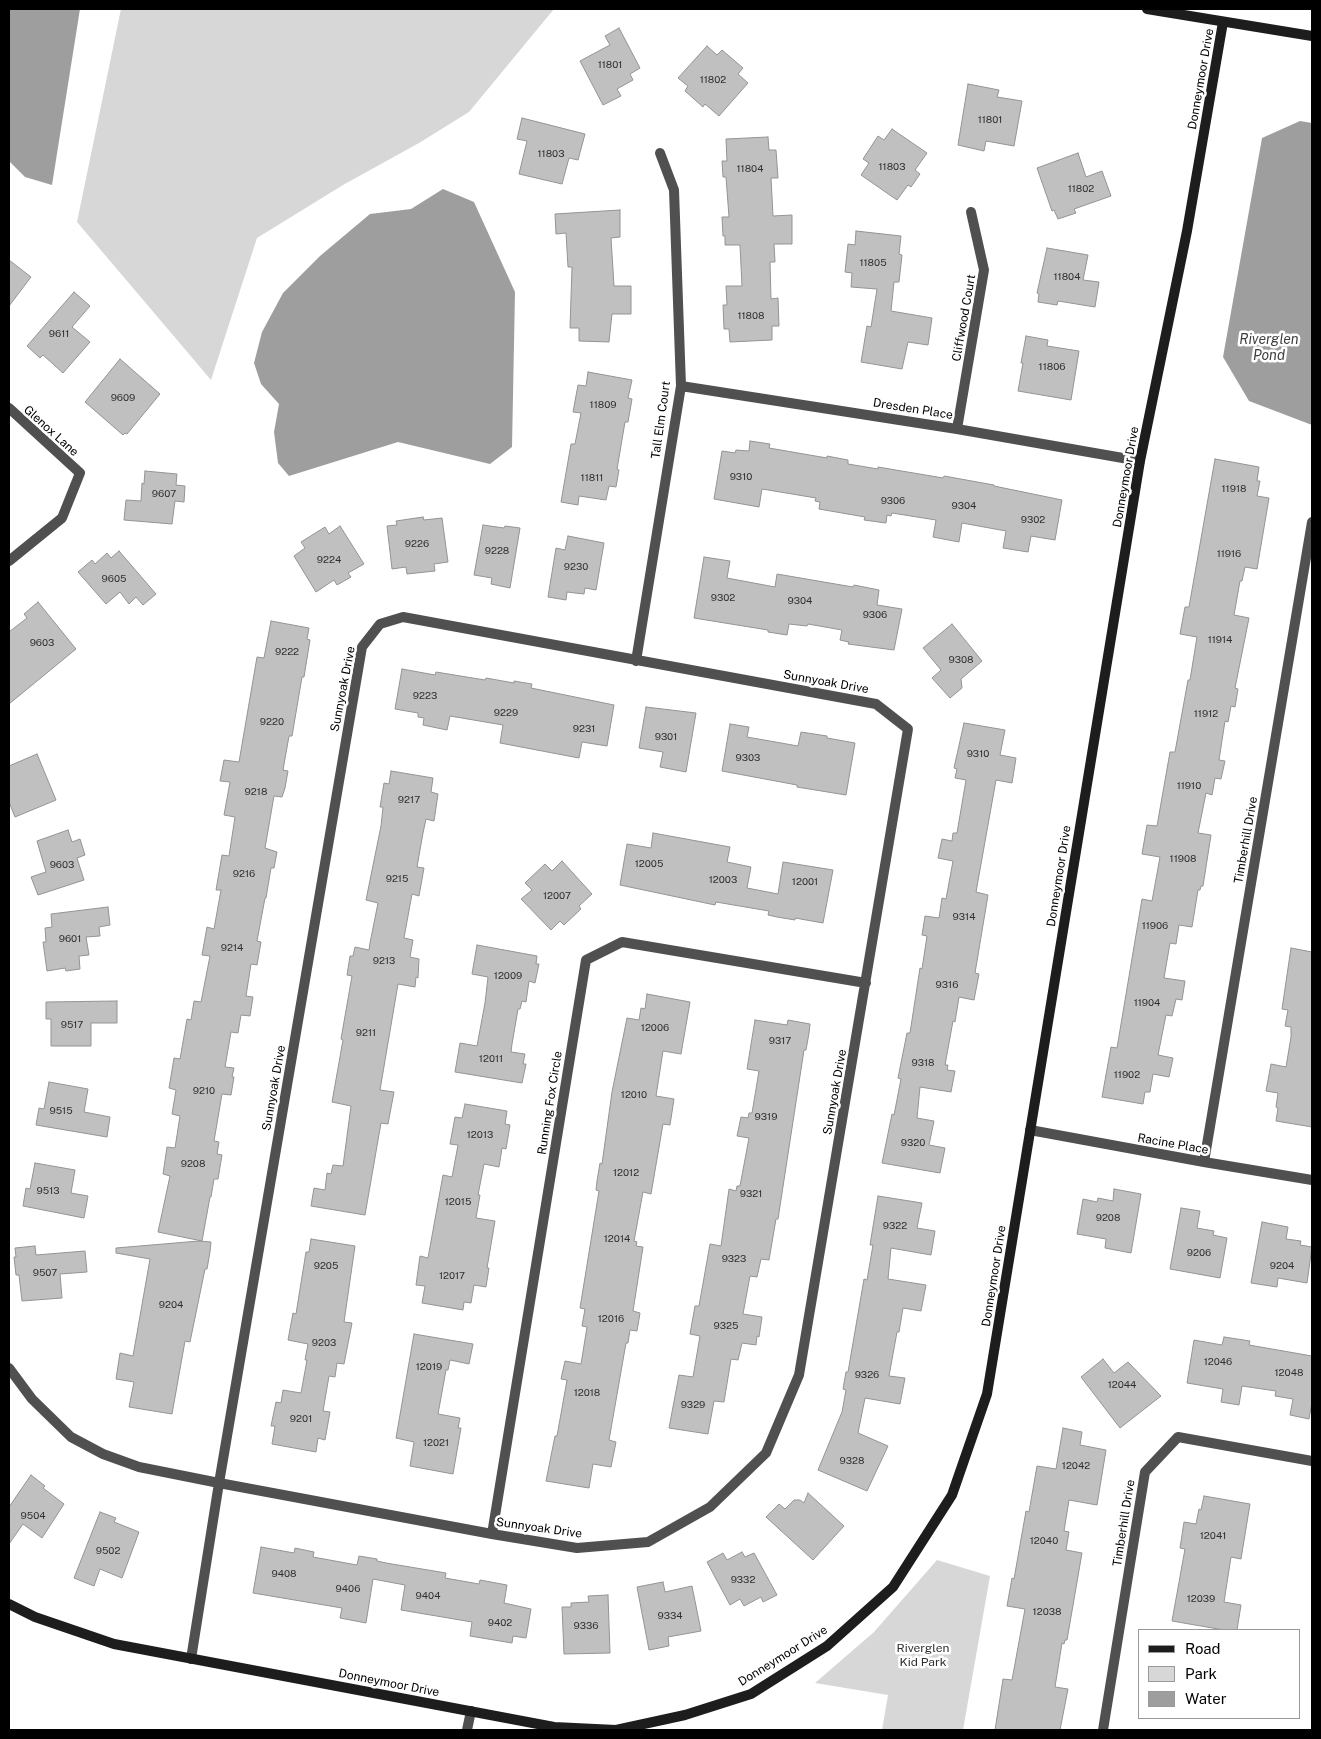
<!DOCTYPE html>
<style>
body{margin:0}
#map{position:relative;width:1321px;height:1739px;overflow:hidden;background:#fff;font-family:"Public Sans",sans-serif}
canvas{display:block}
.frame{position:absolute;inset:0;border:10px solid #000;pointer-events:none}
.legend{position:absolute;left:1138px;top:1629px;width:162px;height:90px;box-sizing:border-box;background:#fff;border:1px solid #999;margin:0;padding:6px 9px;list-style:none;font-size:15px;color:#000}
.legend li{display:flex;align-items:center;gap:10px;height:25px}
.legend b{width:25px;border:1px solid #999}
</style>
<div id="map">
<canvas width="1321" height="1739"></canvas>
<div class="frame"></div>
<ul class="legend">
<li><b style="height:6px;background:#1d1d1d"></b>Road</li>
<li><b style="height:14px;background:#d7d7d7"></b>Park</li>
<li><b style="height:14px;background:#9e9e9e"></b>Water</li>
</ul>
</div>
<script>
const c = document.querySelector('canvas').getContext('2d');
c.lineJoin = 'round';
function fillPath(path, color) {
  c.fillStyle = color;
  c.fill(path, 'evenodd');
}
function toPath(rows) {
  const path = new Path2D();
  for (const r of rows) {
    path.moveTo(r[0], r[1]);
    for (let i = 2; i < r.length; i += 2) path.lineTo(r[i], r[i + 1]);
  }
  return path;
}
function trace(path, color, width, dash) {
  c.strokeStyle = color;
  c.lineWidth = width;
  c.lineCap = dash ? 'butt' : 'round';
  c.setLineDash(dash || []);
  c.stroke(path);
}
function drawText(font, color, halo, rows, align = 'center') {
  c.font = font + ' "Public Sans",sans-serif';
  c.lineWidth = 5;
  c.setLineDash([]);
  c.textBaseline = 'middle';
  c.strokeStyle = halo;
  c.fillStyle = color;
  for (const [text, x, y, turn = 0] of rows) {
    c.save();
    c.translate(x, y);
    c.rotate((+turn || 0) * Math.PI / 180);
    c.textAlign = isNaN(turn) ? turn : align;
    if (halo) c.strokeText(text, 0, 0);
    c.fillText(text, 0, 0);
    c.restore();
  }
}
fillPath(toPath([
 [121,9,554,9,469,112,419,143,343,185,257,238,211,380,77,222],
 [937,1560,990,1576,963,1730,882,1730,888,1695,815,1683,874,1632]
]), '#d7d7d7');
fillPath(toPath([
 [9,9,80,9,52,185,25,177,9,161],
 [1300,121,1312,123,1312,425,1249,401,1223,357,1262,138],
 [443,189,474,202,515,292,512,447,490,464,398,442,289,476,278,463,274,432,279,404,261,384,254,363,262,332,283,293,320,256,370,214,411,209]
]), '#9e9e9e');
const building = toPath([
 [619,28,640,68,630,74,633,80,617,89,621,96,603,105,580,61,610,45,605,36,619,28],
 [707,46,717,55,722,50,743,68,738,74,748,83,719,116,705,104,703,107,685,91,688,86,678,78,707,46],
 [968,84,999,90,997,97,1022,101,1014,146,986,141,984,151,958,145,968,84],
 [522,118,585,134,578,160,569,158,562,184,519,174,527,141,517,139,522,118],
 [892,129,927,153,915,170,920,174,911,187,908,185,897,200,861,175,869,163,863,159,878,136,884,140,892,129],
 [768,137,769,150,776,150,778,178,771,178,773,216,792,215,792,244,774,244,775,262,770,262,771,299,778,298,779,326,772,326,772,340,730,342,729,329,724,329,723,305,727,305,726,286,742,286,740,245,725,245,725,236,723,236,722,217,729,217,726,177,723,177,722,161,727,161,726,139,768,137],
 [1078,153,1086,177,1102,171,1111,196,1074,209,1076,213,1058,219,1054,210,1052,211,1037,168,1078,153],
 [620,210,620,237,611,238,614,286,631,286,631,314,612,314,609,342,579,341,579,328,570,328,572,267,568,267,566,233,556,234,555,214,620,210],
 [856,231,901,236,899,254,902,255,899,282,894,282,891,311,932,318,928,345,908,342,902,369,861,362,867,326,871,327,877,289,851,287,852,273,845,272,848,244,855,245,856,231],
 [1047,248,1088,255,1083,280,1099,282,1095,307,1058,301,1057,305,1038,302,1039,294,1037,293,1047,248],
 [9,260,31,277,9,306,9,260],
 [74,292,90,306,72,327,90,342,63,373,43,355,40,358,27,346,74,292],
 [1026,336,1048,340,1047,346,1079,351,1071,400,1018,391,1023,363,1021,363,1026,336],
 [120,359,160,394,127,434,125,433,123,435,85,402,120,359],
 [588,372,632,380,628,398,632,399,628,422,625,422,617,469,619,470,616,487,609,486,606,500,579,496,578,505,561,502,571,444,575,444,581,413,573,412,578,385,586,386,588,372],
 [750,441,770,444,769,448,827,458,827,456,848,460,848,464,878,469,878,467,943,478,944,476,994,485,994,486,1062,500,1055,540,1031,536,1028,552,1003,548,1006,531,962,523,959,542,933,537,936,520,892,513,891,516,887,515,886,523,864,520,865,517,819,509,820,502,815,501,816,498,762,489,759,507,714,499,722,451,735,453,736,450,749,451,750,441],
 [1215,459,1259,467,1257,481,1260,481,1257,496,1269,498,1257,569,1245,567,1242,581,1240,581,1234,615,1249,618,1235,688,1238,689,1235,707,1231,706,1228,722,1225,721,1219,760,1225,761,1221,779,1215,778,1212,795,1206,793,1198,833,1211,835,1203,886,1201,886,1200,890,1198,890,1192,927,1179,925,1176,944,1170,943,1164,978,1185,981,1182,1000,1176,999,1172,1016,1166,1015,1158,1055,1173,1058,1169,1077,1153,1074,1150,1092,1145,1092,1143,1104,1102,1097,1111,1047,1117,1048,1142,899,1152,901,1160,857,1142,854,1147,825,1157,826,1170,752,1175,752,1188,680,1190,680,1197,637,1180,634,1185,607,1189,607,1215,459],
 [145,471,177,474,176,485,185,486,184,502,175,501,172,524,124,520,126,500,141,501,142,483,144,484,145,471],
 [423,517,424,520,442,518,448,562,434,564,435,571,407,574,406,567,392,569,387,526,397,525,396,521,423,517],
 [483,525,504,528,505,526,520,528,510,588,491,584,492,578,474,575,483,525],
 [340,526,364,564,348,573,351,577,337,585,334,580,316,592,294,556,305,548,301,542,325,527,329,534,340,526],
 [568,536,604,543,596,590,585,588,584,594,567,592,566,600,548,597,556,548,565,550,568,536],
 [119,551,156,594,143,605,136,597,129,604,120,592,106,604,78,572,92,560,95,564,107,553,111,558,119,551],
 [704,557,730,561,727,578,775,587,777,574,853,587,854,585,879,590,877,605,902,609,894,650,848,644,849,642,840,640,842,630,808,624,807,626,789,624,787,635,768,632,768,630,694,618,704,557],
 [38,602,76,649,9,704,9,632,27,618,24,614,38,602],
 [271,621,309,628,307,639,310,640,304,677,302,677,292,736,289,736,283,770,288,771,285,788,282,797,274,796,265,848,277,852,274,868,271,868,266,898,265,898,257,941,261,942,257,965,251,964,246,996,253,997,250,1016,241,1015,238,1033,231,1032,225,1067,234,1068,232,1077,234,1077,231,1095,222,1094,214,1141,219,1142,217,1154,222,1155,218,1179,214,1179,211,1197,210,1197,202,1241,158,1232,170,1176,163,1174,167,1147,175,1148,180,1116,172,1114,176,1090,169,1088,174,1058,180,1059,187,1019,191,1020,194,1001,201,1002,210,956,202,955,207,927,214,929,221,890,216,890,222,855,229,856,235,817,224,815,230,782,220,781,224,760,239,762,257,657,264,658,271,621],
 [952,624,982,661,961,679,962,688,950,698,932,678,941,670,923,648,952,624],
 [402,669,435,675,436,672,485,680,486,678,514,683,514,681,532,684,531,688,614,705,607,746,582,742,579,758,500,743,503,725,450,716,447,730,423,725,424,718,418,717,418,713,395,709,402,669],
 [646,707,696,713,686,772,660,767,663,752,639,748,646,707],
 [964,723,1005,730,1000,755,1016,758,1012,783,996,780,976,892,988,895,975,973,979,974,974,1000,959,997,955,1022,953,1021,945,1065,948,1065,947,1070,955,1071,951,1092,920,1087,917,1118,934,1121,929,1145,945,1148,940,1173,882,1163,892,1114,894,1115,901,1079,898,1078,907,1033,910,1033,920,968,922,969,927,936,922,935,925,916,939,918,942,898,946,899,953,861,938,858,942,839,952,841,953,833,957,833,966,780,955,778,957,769,954,768,964,723],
 [730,724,749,727,747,737,798,746,801,732,827,736,827,738,855,743,846,795,797,787,797,785,722,771,730,724],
 [37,754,56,800,15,817,9,802,9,766,37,754],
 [391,771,433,778,431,792,438,794,434,821,426,819,423,833,417,867,424,868,419,896,412,894,404,938,413,940,410,957,419,959,418,978,416,977,415,987,398,984,380,1090,394,1092,388,1124,381,1123,365,1215,311,1206,314,1188,325,1190,327,1173,331,1174,333,1165,343,1166,351,1106,332,1102,343,1040,341,1039,352,976,347,975,350,956,353,956,355,947,369,950,370,943,378,903,366,900,381,826,383,807,380,807,384,783,389,784,391,771],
 [68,830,72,842,80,839,85,855,77,858,84,880,38,895,31,877,46,872,37,841,68,830],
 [653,833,730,847,727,862,751,867,747,888,778,894,783,862,833,870,823,923,795,918,795,920,777,917,768,915,769,911,716,902,715,905,620,885,627,844,651,848,653,833],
 [562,861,592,894,579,906,581,909,564,925,560,921,551,930,521,899,532,890,525,883,545,864,552,871,562,861],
 [108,907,110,925,99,927,100,936,86,937,89,955,79,956,80,969,66,971,65,968,47,971,43,942,46,942,45,928,52,927,51,914,108,907],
 [477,945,537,956,536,964,539,964,535,983,529,981,526,1002,522,1001,520,1009,518,1009,512,1044,511,1052,525,1054,523,1064,526,1064,522,1083,455,1072,460,1043,477,1046,485,1003,488,977,472,974,477,945],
 [1291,948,1312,952,1312,1127,1276,1121,1278,1108,1276,1107,1278,1093,1266,1091,1271,1064,1286,1067,1291,1037,1291,1027,1285,1026,1288,1010,1282,1009,1291,948],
 [647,994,690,1002,681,1054,663,1051,656,1096,674,1099,670,1125,663,1124,651,1194,643,1192,634,1241,637,1242,636,1246,643,1247,633,1311,640,1313,637,1331,630,1330,628,1343,626,1343,609,1440,616,1442,611,1467,593,1464,589,1488,546,1481,555,1436,557,1436,567,1380,561,1379,565,1361,581,1364,587,1327,582,1326,585,1309,580,1308,599,1191,596,1190,597,1181,600,1163,602,1164,612,1092,627,1018,639,1020,641,1008,645,1009,647,994],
 [117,1001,117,1023,91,1023,91,1046,51,1046,51,1019,46,1019,46,1002,117,1001],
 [755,1020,787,1025,788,1020,810,1024,809,1033,806,1050,804,1050,778,1219,776,1219,769,1260,761,1259,757,1277,750,1276,743,1314,762,1317,759,1337,757,1336,756,1345,742,1343,738,1360,731,1359,724,1402,714,1401,708,1434,669,1428,679,1375,693,1377,700,1336,690,1334,695,1306,699,1306,710,1244,721,1246,729,1189,736,1191,737,1186,740,1186,749,1138,737,1136,741,1117,748,1118,749,1113,752,1113,759,1071,747,1069,755,1020],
 [49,1082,88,1089,84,1112,110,1117,107,1137,36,1125,39,1108,44,1109,49,1082],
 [465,1104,507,1111,505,1124,510,1125,506,1149,502,1148,499,1167,484,1164,478,1195,480,1195,476,1218,495,1221,487,1268,489,1268,486,1287,474,1285,471,1303,464,1302,463,1310,422,1303,425,1286,416,1285,420,1256,428,1258,443,1175,452,1177,458,1145,450,1144,455,1117,462,1118,465,1104],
 [35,1163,75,1170,71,1193,88,1196,84,1218,23,1206,26,1188,30,1189,35,1163],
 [1114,1189,1141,1194,1131,1253,1105,1248,1106,1239,1077,1234,1083,1199,1097,1202,1098,1198,1113,1201,1114,1189],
 [878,1196,922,1203,917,1228,935,1231,931,1255,891,1248,888,1279,926,1285,921,1311,903,1308,899,1332,897,1332,889,1376,905,1378,900,1404,865,1398,858,1433,888,1446,867,1491,818,1470,842,1412,846,1390,843,1389,846,1372,848,1372,864,1279,867,1280,873,1245,870,1245,878,1196],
 [1181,1208,1200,1211,1197,1228,1214,1231,1213,1235,1227,1238,1220,1278,1170,1269,1181,1208],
 [1262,1222,1288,1227,1286,1239,1301,1241,1300,1245,1312,1247,1307,1283,1278,1278,1277,1287,1251,1283,1262,1222],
 [311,1239,355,1246,344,1322,352,1323,344,1364,337,1363,335,1377,329,1376,323,1411,330,1412,325,1440,318,1438,316,1452,272,1444,275,1426,271,1426,276,1402,281,1403,283,1390,301,1393,307,1360,305,1360,308,1344,288,1340,293,1313,296,1314,306,1252,309,1252,311,1239],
 [199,1241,211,1242,210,1252,207,1269,205,1269,190,1342,185,1341,172,1414,129,1407,134,1382,116,1379,120,1353,133,1356,150,1259,116,1253,116,1248,199,1241],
 [35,1246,36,1255,85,1251,87,1272,60,1274,62,1298,22,1301,19,1275,16,1275,14,1257,16,1257,15,1248,35,1246],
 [414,1334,473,1344,469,1364,450,1360,448,1370,446,1370,438,1414,460,1418,458,1428,461,1428,453,1474,410,1466,414,1442,396,1438,414,1334],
 [1224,1337,1250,1341,1249,1345,1312,1356,1312,1402,1309,1419,1290,1415,1293,1399,1275,1396,1276,1391,1242,1386,1239,1405,1221,1402,1223,1389,1187,1383,1194,1340,1222,1345,1224,1337],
 [1103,1359,1114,1373,1128,1362,1161,1396,1120,1428,1081,1377,1103,1359],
 [1063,1428,1082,1432,1080,1445,1106,1450,1097,1505,1069,1500,1064,1531,1069,1532,1066,1550,1082,1553,1067,1640,1065,1640,1064,1644,1062,1643,1055,1687,1068,1689,1060,1730,995,1730,1003,1679,1012,1680,1025,1609,1007,1606,1012,1578,1014,1579,1026,1511,1029,1512,1037,1466,1056,1469,1063,1428],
 [31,1475,45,1486,43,1488,64,1504,42,1538,23,1524,9,1544,9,1507,31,1475],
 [808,1493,844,1526,813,1560,766,1517,779,1504,785,1509,794,1500,800,1500,804,1503,808,1493],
 [1204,1496,1250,1504,1241,1559,1231,1557,1224,1602,1241,1605,1237,1630,1224,1630,1172,1621,1185,1549,1180,1548,1184,1522,1196,1524,1199,1509,1201,1510,1204,1496],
 [100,1512,116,1518,114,1522,139,1532,122,1578,100,1569,94,1586,74,1578,100,1512],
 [261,1547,294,1553,295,1548,314,1552,313,1557,357,1565,359,1556,377,1559,377,1561,386,1563,446,1573,445,1578,479,1584,480,1580,507,1585,504,1603,531,1609,526,1638,513,1636,512,1643,470,1636,472,1622,401,1610,405,1585,373,1579,366,1623,340,1618,342,1608,253,1593,261,1547],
 [742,1552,745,1557,754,1553,777,1595,763,1602,761,1597,744,1606,740,1599,730,1605,707,1562,723,1553,727,1560,742,1552],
 [663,1582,665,1592,692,1586,701,1631,668,1637,669,1646,649,1650,637,1587,663,1582],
 [608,1595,610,1653,564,1654,562,1607,571,1607,571,1603,589,1602,588,1596,608,1595]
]);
fillPath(building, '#c0c0c0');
trace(building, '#949494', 1);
trace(toPath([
 [681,386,957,429,1140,461],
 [9,408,80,473,62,518,9,561],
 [957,429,984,270,971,212],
 [636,661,681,386,674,190,660,153],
 [1030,1130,1204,1162,1312,1180],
 [1204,1162,1312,522],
 [9,1368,32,1399,71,1437,103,1454,139,1467,219,1483,492,1534,577,1548,648,1542,710,1507,766,1453,799,1375,908,729,876,704,403,617,380,624,362,647,219,1483,191,1659],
 [492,1534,586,960,622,942,866,983],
 [467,1730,471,1711],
 [1103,1730,1145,1472,1178,1437,1312,1461]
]), '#505050', 10);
trace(toPath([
 [1147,9,1312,36],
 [9,1604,35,1617,114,1644,554,1727,616,1730,685,1715,751,1694,827,1646,893,1587,952,1495,987,1394,1140,461,1187,231,1223,22]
]), '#1d1d1d', 10);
drawText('10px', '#303030', null, [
 ["11801",610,65],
 ["11802",713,80],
 ["11801",990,120],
 ["11803",551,154],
 ["11803",892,167],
 ["11804",750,169],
 ["11802",1081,189],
 ["11805",873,263],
 ["11804",1067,277],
 ["11808",751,316],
 ["9611",59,334],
 ["11806",1052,367],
 ["9609",123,398],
 ["11809",603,405],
 ["9310",741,477],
 ["11811",592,478],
 ["11918",1234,489],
 ["9607",164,494],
 ["9306",893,501],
 ["9304",964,506],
 ["9302",1033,520],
 ["9226",417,544],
 ["9228",497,551],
 ["11916",1229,554],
 ["9224",329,560],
 ["9230",576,567],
 ["9605",114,579],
 ["9302",723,598],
 ["9304",800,601],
 ["9306",875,615],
 ["11914",1220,640],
 ["9603",42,643],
 ["9222",287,652],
 ["9308",961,660],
 ["9223",425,696],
 ["9229",506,713],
 ["11912",1206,714],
 ["9220",272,722],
 ["9231",584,729],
 ["9301",666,737],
 ["9310",978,754],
 ["9303",748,758],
 ["11910",1189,786],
 ["9218",256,792],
 ["9217",409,800],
 ["11908",1183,859],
 ["12005",649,864],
 ["9603",62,865],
 ["9216",244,874],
 ["9215",397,879],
 ["12003",723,880],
 ["12001",805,882],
 ["12007",557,896],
 ["9314",964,917],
 ["11906",1155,926],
 ["9601",70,939],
 ["9214",232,948],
 ["9213",384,961],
 ["12009",508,976],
 ["9316",947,985],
 ["11904",1147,1003],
 ["9517",72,1025],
 ["12006",655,1028],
 ["9211",366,1033],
 ["9317",780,1041],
 ["12011",491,1059],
 ["9318",923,1063],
 ["11902",1127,1075],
 ["9210",204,1091],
 ["12010",634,1095],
 ["9515",61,1111],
 ["9319",766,1117],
 ["12013",480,1135],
 ["9320",913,1143],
 ["9208",193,1164],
 ["12012",626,1173],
 ["9513",48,1191],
 ["9321",751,1194],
 ["12015",458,1202],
 ["9208",1108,1218],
 ["9322",895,1226],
 ["12014",617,1239],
 ["9206",1199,1253],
 ["9323",734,1259],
 ["9205",326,1266],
 ["9204",1282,1266],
 ["9507",45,1273],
 ["12017",452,1276],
 ["9204",171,1305],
 ["12016",611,1319],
 ["9325",726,1326],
 ["9203",324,1343],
 ["12046",1218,1362],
 ["12019",429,1367],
 ["12048",1289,1373],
 ["9326",867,1375],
 ["12044",1122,1385],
 ["12018",587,1393],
 ["9329",693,1405],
 ["9201",301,1419],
 ["12021",436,1443],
 ["9328",852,1461],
 ["12042",1076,1466],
 ["9504",33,1516],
 ["12041",1213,1536],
 ["12040",1044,1541],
 ["9502",108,1551],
 ["9408",284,1574],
 ["9332",743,1580],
 ["9406",348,1589],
 ["9404",428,1596],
 ["12039",1201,1599],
 ["12038",1047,1612],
 ["9334",670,1616],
 ["9402",500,1623],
 ["9336",586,1626]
]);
drawText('12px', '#000', '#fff', [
 ["Donneymoor Drive",1201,79,-80],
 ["Cliffwood Court",964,318,-80],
 ["Dresden Place",913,409,9],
 ["Tall Elm Court",661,420,-82],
 ["Glenox Lane",51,431,42],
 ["Donneymoor Drive",1126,477,-80],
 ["Sunnyoak Drive",826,682,10],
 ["Sunnyoak Drive",343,689,-79],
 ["Timberhill Drive",1246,840,-80],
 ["Donneymoor Drive",1059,876,-81],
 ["Sunnyoak Drive",274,1088,-80],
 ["Sunnyoak Drive",835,1092,-80],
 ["Running Fox Circle",550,1103,-81],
 ["Racine Place",1173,1144,10],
 ["Donneymoor Drive",994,1276,-81],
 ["Timberhill Drive",1124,1523,-81],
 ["Sunnyoak Drive",539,1528,8],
 ["Donneymoor Drive",783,1656,-32],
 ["Donneymoor Drive",389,1683,11]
]);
drawText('12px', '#2e2e2e', '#fff', [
 ["Riverglen",923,1648],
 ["Kid Park",923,1662]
]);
drawText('italic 14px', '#3f3f3f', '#fff', [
 ["Riverglen",1269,340],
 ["Pond",1269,356]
]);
</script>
